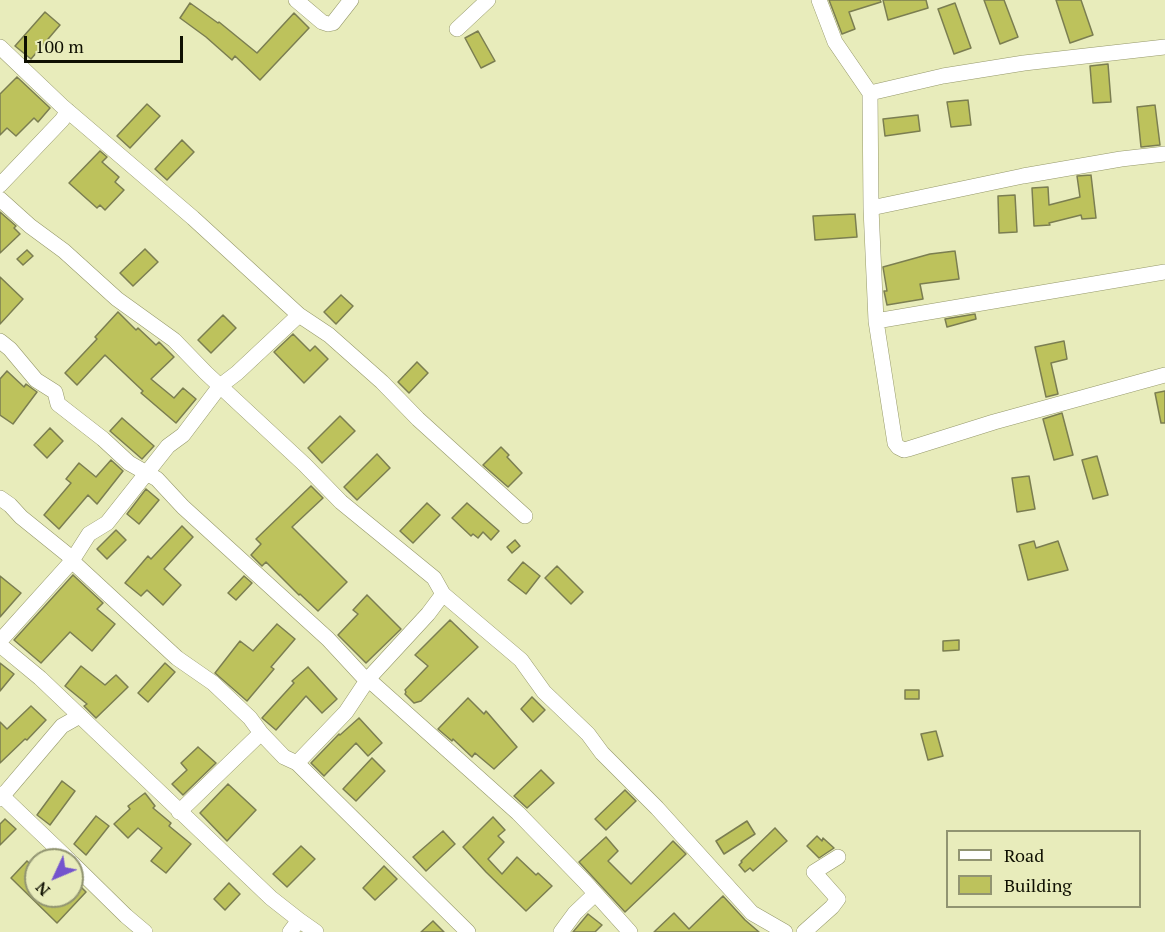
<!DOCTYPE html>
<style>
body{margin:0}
#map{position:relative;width:1165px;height:932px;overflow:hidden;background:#e8ecbb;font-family:"PT Serif",serif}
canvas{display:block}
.legend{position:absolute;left:946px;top:830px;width:195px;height:78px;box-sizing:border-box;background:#e8ecbb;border:2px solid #919471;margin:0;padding:8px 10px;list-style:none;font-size:18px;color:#0e0f01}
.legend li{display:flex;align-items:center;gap:12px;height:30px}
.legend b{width:30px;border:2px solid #919471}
.north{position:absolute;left:24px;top:848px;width:60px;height:60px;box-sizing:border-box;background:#e8ecbb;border:2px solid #919471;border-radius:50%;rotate:226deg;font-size:16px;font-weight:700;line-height:24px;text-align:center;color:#0e0f01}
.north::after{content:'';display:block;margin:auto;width:21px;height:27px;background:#7454cd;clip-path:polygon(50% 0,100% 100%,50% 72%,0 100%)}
.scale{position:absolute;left:24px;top:36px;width:159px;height:27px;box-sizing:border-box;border:3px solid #0e0f01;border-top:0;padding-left:8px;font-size:18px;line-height:21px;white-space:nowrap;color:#0e0f01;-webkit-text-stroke:4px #e8ecbb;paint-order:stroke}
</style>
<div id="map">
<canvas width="1165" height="932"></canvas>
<ul class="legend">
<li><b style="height:8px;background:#fff"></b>Road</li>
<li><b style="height:16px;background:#bdc25c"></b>Building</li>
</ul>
<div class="north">N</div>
<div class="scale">100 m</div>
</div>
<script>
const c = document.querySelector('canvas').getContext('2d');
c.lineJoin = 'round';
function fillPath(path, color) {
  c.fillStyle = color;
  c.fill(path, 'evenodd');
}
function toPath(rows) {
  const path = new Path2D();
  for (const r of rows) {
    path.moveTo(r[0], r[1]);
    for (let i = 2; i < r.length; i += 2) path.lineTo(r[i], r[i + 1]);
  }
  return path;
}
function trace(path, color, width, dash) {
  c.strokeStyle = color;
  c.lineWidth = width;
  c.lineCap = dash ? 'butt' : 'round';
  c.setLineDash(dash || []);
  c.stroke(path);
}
const building = toPath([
 [829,0,880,0,881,2,849,12,855,29,842,34,829,0],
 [883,0,926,0,928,8,888,20,883,0],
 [984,0,1004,0,1018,37,1000,44,984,0],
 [1056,0,1081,0,1093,35,1070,43,1056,0],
 [190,3,218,23,219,22,257,53,294,13,309,28,260,80,235,56,232,60,206,37,180,18,190,3],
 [955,3,971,48,954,54,938,9,955,3],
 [45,12,60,25,31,59,15,46,45,12],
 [478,31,495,61,481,68,465,38,478,31],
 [1108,64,1111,102,1093,103,1090,66,1108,64],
 [17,77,50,108,38,122,34,118,16,136,7,128,0,135,0,94,17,77],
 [968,100,971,125,951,127,947,102,968,100],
 [147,104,160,116,130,148,117,136,147,104],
 [1155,105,1160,145,1141,147,1137,107,1155,105],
 [918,115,920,131,885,136,883,119,918,115],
 [182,140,194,152,167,180,155,169,182,140],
 [100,151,107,157,102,162,119,177,115,182,124,190,105,210,100,205,97,208,69,183,100,151],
 [1091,175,1096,218,1082,219,1081,215,1049,223,1050,225,1034,226,1032,188,1048,187,1049,205,1080,197,1077,176,1091,175],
 [1015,195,1017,232,999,233,998,196,1015,195],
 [0,212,16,226,14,228,20,234,0,253,0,212],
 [855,214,857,237,815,240,813,216,855,214],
 [145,249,158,262,133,286,120,273,145,249],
 [27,250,33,256,23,265,17,259,27,250],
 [955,251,959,279,920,284,923,299,887,305,884,291,887,291,883,267,930,254,955,251],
 [0,277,23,299,0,324,0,277],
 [341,295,353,306,336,324,324,312,341,295],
 [118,312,136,330,138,328,156,345,159,342,174,357,151,379,174,398,183,388,196,399,176,423,141,393,143,391,105,355,77,385,65,373,97,339,95,337,118,312],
 [975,314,976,319,947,327,945,319,975,314],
 [223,315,236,328,211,353,198,340,223,315],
 [293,334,310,351,315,346,328,359,304,383,274,352,293,334],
 [1064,341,1067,359,1051,363,1058,394,1046,397,1035,347,1064,341],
 [417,362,428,373,409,393,398,382,417,362],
 [7,371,24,387,26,384,37,392,13,424,0,415,0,379,7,371],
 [1165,391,1165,423,1161,423,1155,393,1165,391],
 [1062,413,1073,455,1054,460,1043,419,1062,413],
 [340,416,355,431,322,463,308,448,340,416],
 [122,418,154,446,142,459,110,431,122,418],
 [50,428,63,441,47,458,34,445,50,428],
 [501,447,509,455,507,457,522,473,508,487,483,465,501,447],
 [377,454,390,468,357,500,344,487,377,454],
 [1097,456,1108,495,1093,499,1082,460,1097,456],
 [111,460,123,471,97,504,88,495,59,529,44,515,71,483,66,479,79,463,96,477,111,460],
 [1029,476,1035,509,1017,512,1012,478,1029,476],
 [311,486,323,498,292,527,347,582,318,611,300,594,299,595,266,562,262,566,251,555,261,544,256,539,311,486],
 [146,489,159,500,139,524,127,514,146,489],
 [427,503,440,515,413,543,400,531,427,503],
 [467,503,499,531,491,540,483,532,478,538,473,534,471,536,452,518,467,503],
 [182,526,193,537,164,569,181,585,163,605,147,590,141,596,125,583,148,556,151,559,182,526],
 [116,530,126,540,107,559,97,549,116,530],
 [515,540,520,546,512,553,507,547,515,540],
 [1034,541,1036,548,1058,541,1068,570,1028,580,1019,545,1034,541],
 [523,562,540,576,526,594,508,580,523,562],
 [557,566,583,592,571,604,545,578,557,566],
 [73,575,103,603,97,609,115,624,92,651,70,632,41,663,14,640,73,575],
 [0,576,21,593,0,617,0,576],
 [244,576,252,583,236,600,228,593,244,576],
 [367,595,401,629,366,663,338,635,358,614,353,610,367,595],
 [450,620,478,647,421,701,414,703,405,694,406,692,405,690,428,666,415,655,450,620],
 [277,624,295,639,271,667,274,669,247,701,215,673,240,641,253,651,277,624],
 [959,640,959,650,943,651,943,641,959,640],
 [0,663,14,674,0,691,0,663],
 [165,663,175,672,148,702,138,693,165,663],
 [81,666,105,685,116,675,128,687,96,718,84,706,87,704,65,686,81,666],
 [308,667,337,699,322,713,306,696,276,730,262,718,294,683,292,681,308,667],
 [905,690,919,690,919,699,905,699,905,690],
 [532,697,545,710,533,722,521,709,532,697],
 [468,698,484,714,486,711,517,747,494,769,475,753,472,757,453,739,452,741,438,729,468,698],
 [31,706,46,720,27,740,25,739,0,763,0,722,7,729,31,706],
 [359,718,382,743,368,756,356,743,324,776,311,763,339,734,340,735,359,718],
 [936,731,943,756,928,760,921,734,936,731],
 [198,747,216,763,183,795,172,784,187,770,181,763,198,747],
 [372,758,385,771,356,801,343,789,372,758],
 [541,770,554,783,527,808,514,796,541,770],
 [62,781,75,791,50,825,37,815,62,781],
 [228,784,256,810,227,841,200,813,228,784],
 [625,790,636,801,606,830,595,819,625,790],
 [145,793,155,806,153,808,171,823,169,826,191,844,166,873,151,861,162,848,138,828,128,838,114,824,130,809,128,806,145,793],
 [96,816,109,826,86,855,74,844,96,816],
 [493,817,505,830,498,836,504,842,488,859,502,874,517,857,536,875,538,873,552,886,526,911,486,872,463,847,493,817],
 [5,819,16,829,0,845,0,824,5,819],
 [747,821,755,834,724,854,716,841,747,821],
 [775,828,787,841,753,871,750,868,745,872,739,865,742,862,741,861,775,828],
 [443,831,455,844,426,871,413,857,443,831],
 [817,836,822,841,823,838,834,848,819,858,807,846,817,836],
 [606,837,618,851,608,861,631,884,673,841,686,854,625,912,579,862,606,837],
 [301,846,315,859,287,887,273,874,301,846],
 [27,861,36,869,36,896,72,896,72,878,86,892,57,923,11,878,27,861],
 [384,866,397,879,375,900,363,888,384,866],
 [229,883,240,894,225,910,214,899,229,883],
 [723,896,745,920,759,932,654,932,674,913,689,929,723,896],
 [588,914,602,925,595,932,573,932,588,914],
 [433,921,444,932,421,932,433,921]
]);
fillPath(building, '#bdc25c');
trace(building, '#7b7e51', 1.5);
const minor = toPath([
 [296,0,322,22,328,24,333,23,351,0],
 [819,0,835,42,870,93],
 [457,29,488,0],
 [0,47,62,106,193,218,299,315,329,335,382,382,418,419,525,516],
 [1165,47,1024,63,943,76,870,93,871,208,876,321,895,443,898,447,904,450,908,449,994,422,1165,375],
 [0,185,62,120,68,111],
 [0,199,30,226,64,251,117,299,174,340,206,373,305,465,341,502,434,578,443,594],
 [871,208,1023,176,1121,159,1165,154],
 [876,321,1165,272],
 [0,341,10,349,36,380,55,392,58,404,103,439,129,463,157,479,183,507,328,639,366,680],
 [0,498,10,505,21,517,73,559,72,561,177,658,213,683,250,718,261,733,284,757,297,763,468,932],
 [73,559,89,534,107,523,168,446,183,435,220,386,237,373,299,315],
 [0,641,72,561],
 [0,645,40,678,271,898,299,920,290,932],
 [368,679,428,614,443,594,521,660,544,692,588,734,602,753,657,808,752,913,785,932],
 [297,763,346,712,368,679,518,813,585,882,630,932],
 [0,794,69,860],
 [0,799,62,726,78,717],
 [179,812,261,733],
 [72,863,126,916,145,932],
 [299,920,316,932],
 [561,932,575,913,595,894],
 [804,932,832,907,838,899,814,872,838,857]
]);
trace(minor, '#95986a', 16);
trace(minor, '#fff', 15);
</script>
